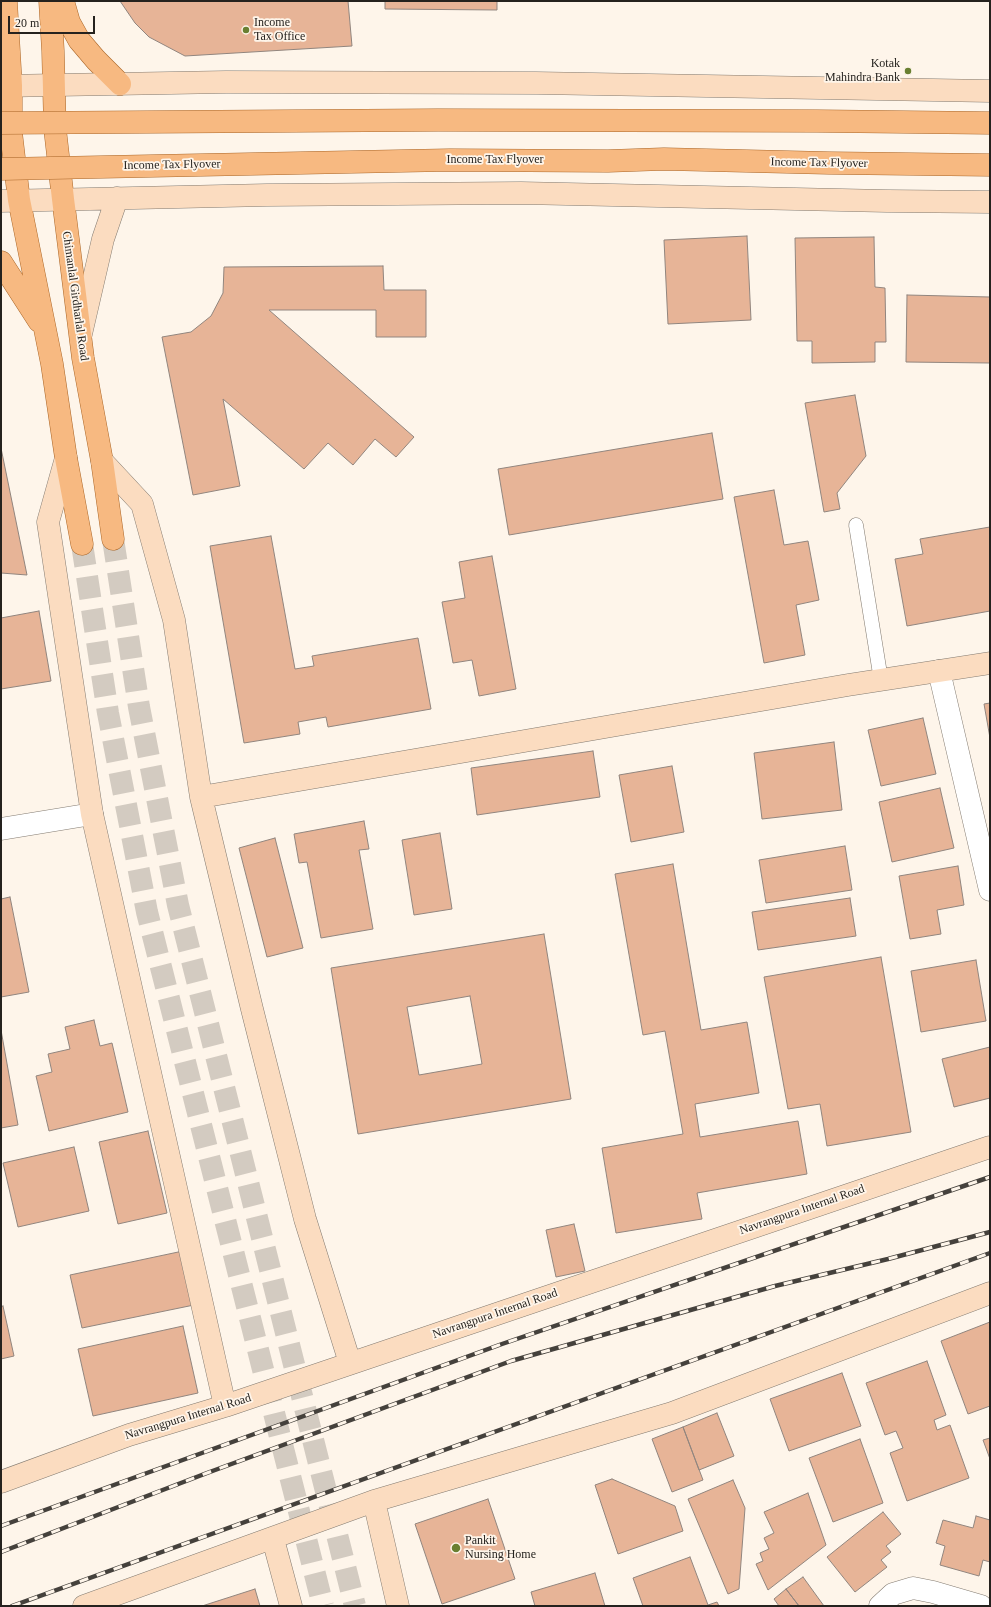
<!DOCTYPE html>
<style>
body{margin:0}
#map{position:relative;width:991px;height:1607px;overflow:hidden;background:#fef5ea;font-family:Georgia,serif}
canvas{display:block}
.frame{position:absolute;inset:0;border:2px solid #25221e;pointer-events:none}
.scale{position:absolute;left:8px;top:16px;width:87px;height:18px;box-sizing:border-box;border:2px solid #25221e;border-top:0;padding-left:5px;font-size:12px;line-height:14px;white-space:nowrap;color:#25221e;-webkit-text-stroke:3px #fef5ea;paint-order:stroke}
</style>
<div id="map">
<canvas width="991" height="1607"></canvas>
<div class="frame"></div>
<div class="scale">20 m</div>
</div>
<script>
const c = document.querySelector('canvas').getContext('2d');
c.lineJoin = 'round';
function fillPath(path, color) {
  c.fillStyle = color;
  c.fill(path, 'evenodd');
}
function toPath(rows) {
  const path = new Path2D();
  for (const r of rows) {
    path.moveTo(r[0], r[1]);
    for (let i = 2; i < r.length; i += 2) path.lineTo(r[i], r[i + 1]);
  }
  return path;
}
function trace(path, color, width, dash) {
  c.strokeStyle = color;
  c.lineWidth = width;
  c.lineCap = dash ? 'butt' : 'round';
  c.setLineDash(dash || []);
  c.stroke(path);
}
function drawText(font, color, halo, rows, align = 'center') {
  c.font = font + ' Georgia,serif';
  c.lineWidth = 3.5;
  c.setLineDash([]);
  c.textBaseline = 'middle';
  c.strokeStyle = halo;
  c.fillStyle = color;
  for (const [text, x, y, turn = 0] of rows) {
    c.save();
    c.translate(x, y);
    c.rotate((+turn || 0) * Math.PI / 180);
    c.textAlign = isNaN(turn) ? turn : align;
    if (halo) c.strokeText(text, 0, 0);
    c.fillText(text, 0, 0);
    c.restore();
  }
}
const building = toPath([
 [120,1,348,1,352,46,185,56,149,37,135,23,120,1],
 [385,1,497,1,497,10,385,9,385,1],
 [747,236,751,320,668,324,664,240,747,236],
 [874,237,875,287,885,288,886,342,875,342,875,362,812,363,812,341,797,341,795,238,874,237],
 [383,266,384,290,426,290,426,337,376,337,376,310,269,310,414,437,396,457,375,439,353,465,328,443,304,469,223,399,240,486,193,495,162,337,191,332,211,316,223,293,224,267,383,266],
 [907,295,990,297,990,363,906,362,907,295],
 [855,395,866,456,837,493,840,509,824,512,805,403,855,395],
 [712,433,723,499,509,535,498,469,712,433],
 [1,448,27,575,1,573,1,448],
 [774,490,784,545,808,541,819,600,796,605,805,655,764,663,734,497,774,490],
 [990,527,990,611,907,626,895,559,923,554,920,539,990,527],
 [271,536,295,669,314,666,312,656,418,638,431,709,328,727,326,717,298,722,300,734,244,743,210,546,271,536],
 [492,556,516,689,479,696,472,660,453,663,442,602,465,598,459,562,492,556],
 [39,611,51,681,1,689,1,618,39,611],
 [990,703,990,738,984,704,990,703],
 [923,718,936,774,881,786,868,730,923,718],
 [834,742,842,810,762,819,754,753,834,742],
 [593,751,600,797,477,815,471,768,593,751],
 [672,766,684,832,631,842,619,775,672,766],
 [940,788,954,848,892,862,879,802,940,788],
 [364,821,369,849,359,850,373,929,321,938,307,862,299,863,294,834,364,821],
 [440,833,452,909,414,915,402,840,440,833],
 [275,838,303,948,267,957,239,848,275,838],
 [845,846,852,890,766,903,759,860,845,846],
 [673,864,701,1030,747,1022,759,1093,695,1104,700,1137,798,1121,807,1174,697,1193,702,1219,616,1233,602,1148,683,1134,665,1031,643,1035,615,874,673,864],
 [958,866,964,905,937,910,941,934,910,939,899,876,958,866],
 [10,897,29,992,1,997,1,899,10,897],
 [850,898,856,936,758,950,752,912,850,898],
 [544,934,571,1099,358,1134,331,968,544,934],
 [470,996,482,1064,419,1075,407,1007,470,996],
 [881,957,911,1132,827,1146,820,1104,788,1109,764,977,881,957],
 [976,960,986,1021,921,1032,911,971,976,960],
 [94,1020,100,1046,112,1043,128,1112,49,1131,36,1076,52,1072,48,1054,70,1049,65,1027,94,1020],
 [1,1030,18,1125,1,1128,1,1030],
 [990,1047,990,1098,954,1107,942,1059,990,1047],
 [148,1131,167,1213,118,1224,99,1142,148,1131],
 [74,1147,89,1211,18,1227,3,1163,74,1147],
 [574,1224,585,1271,556,1277,546,1230,574,1224],
 [183,1251,194,1305,82,1328,70,1275,183,1251],
 [3,1306,14,1356,1,1359,1,1307,3,1306],
 [990,1322,990,1406,968,1414,941,1341,990,1322],
 [183,1326,198,1393,93,1416,78,1349,183,1326],
 [927,1361,946,1415,934,1420,937,1430,950,1425,969,1478,907,1501,890,1453,903,1448,896,1431,885,1435,866,1383,927,1361],
 [842,1373,861,1426,789,1451,770,1399,842,1373],
 [717,1413,734,1456,699,1470,683,1427,717,1413],
 [683,1427,703,1480,672,1492,652,1439,683,1427],
 [990,1438,990,1459,983,1440,990,1438],
 [860,1439,883,1503,833,1522,809,1458,860,1439],
 [612,1479,675,1506,683,1531,618,1554,595,1485,612,1479],
 [733,1480,745,1508,739,1589,728,1594,688,1499,733,1480],
 [808,1493,826,1545,768,1590,756,1564,763,1561,760,1553,769,1549,764,1538,774,1533,764,1512,808,1493],
 [488,1499,515,1579,442,1604,415,1524,488,1499],
 [883,1512,901,1534,886,1546,891,1552,881,1560,887,1567,855,1592,827,1557,883,1512],
 [976,1516,990,1520,990,1562,983,1560,979,1576,940,1565,945,1546,936,1543,943,1520,973,1528,976,1516],
 [690,1557,708,1605,717,1602,719,1606,643,1606,633,1578,690,1557],
 [595,1573,605,1606,535,1606,531,1592,595,1573],
 [803,1577,824,1606,799,1606,786,1589,803,1577],
 [255,1589,260,1606,202,1606,255,1589],
 [786,1589,799,1606,779,1606,774,1599,786,1589]
]);
fillPath(building, '#e7b497');
trace(building, '#91857e', 1);
trace(toPath([
 [113,539,139,707,178,905,355,1606],
 [82,544,108,713,147,912,323,1606]
]), '#d3cbc1', 22, [22, 11]);
const lane = toPath([
 [856,525,881,680]
]);
const street = toPath([
 [939,671,990,890],
 [1,829,92,814],
 [880,1606,893,1594,913,1588,933,1592,981,1606]
]);
const secondary = toPath([
 [1,86,226,82,536,83,990,91],
 [1,201,267,195,521,193,887,201,990,202],
 [81,334,103,239,117,198],
 [66,458,48,522,92,814,225,1406],
 [102,461,142,504,174,620,201,797,252,1009,305,1219,350,1363],
 [201,797,848,685,990,663],
 [1,1482,129,1435,225,1406,990,1147],
 [374,1501,398,1606],
 [273,1539,291,1606],
 [84,1606,374,1501,672,1413,990,1293]
]);
const primary = toPath([
 [6,1,11,86,11,132,19,200,52,364,66,458,82,544],
 [50,1,53,51,55,129,63,199,83,358,102,461,113,539],
 [63,1,69,22,79,40,96,60,120,84],
 [1,262,39,321]
]);
trace(lane, '#837b71', 15);
trace(street, '#837b71', 23);
trace(secondary, '#837b71', 23);
trace(primary, '#aa6628', 23);
trace(lane, '#fff', 14);
trace(street, '#fff', 22);
trace(secondary, '#fbdcc0', 22);
trace(primary, '#f7b981', 22);
const rail = toPath([
 [1,1526,502,1344,990,1177],
 [1,1552,207,1473,511,1361,775,1286,888,1259,990,1232],
 [12,1606,990,1253]
]);
trace(rail, '#45413c', 4.5);
trace(rail, '#fef5ea', 3, [9]);
const primaryBridge = toPath([
 [1,123,438,120,817,121,990,123],
 [1,169,450,160,608,161,664,159,829,163,990,165]
]);
trace(primaryBridge, '#aa6628', 23, []);
trace(primaryBridge, '#f7b981', 22);
for (const [x, y, r, color] of [
 [246,30,4,"#697f31"],
 [908,71,4,"#697f31"],
 [456,1548,5,"#697f31"]
]) {
  const dot = new Path2D();
  dot.arc(x, y, r, 0, 2 * Math.PI);
  c.fillStyle = color;
  c.fill(dot);
  trace(dot, '#fef5ea', 1.5);
}
drawText('12px', '#25221e', '#fef5ea', [
 ["Income",254,23],
 ["Tax Office",254,37],
 ["Kotak",900,64,"right"],
 ["Mahindra Bank",900,78,"right"],
 ["Pankit",465,1541],
 ["Nursing Home",465,1555]
], 'left');
drawText('12px', '#25221e', '#fef5ea', [
 ["Income Tax Flyover",495,160],
 ["Income Tax Flyover",819,163,1],
 ["Income Tax Flyover",172,165,-1],
 ["Chimanlal Girdharlal Road",75,296,82],
 ["Navrangpura Internal Road",802,1210,-19],
 ["Navrangpura Internal Road",495,1314,-19],
 ["Navrangpura Internal Road",188,1417,-17]
]);
</script>
